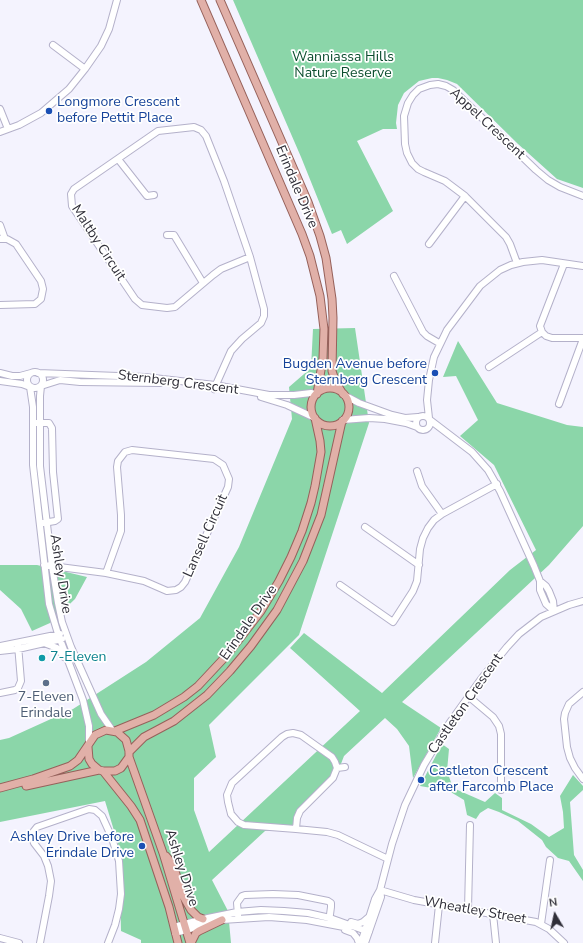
<!DOCTYPE html>
<style>
body{margin:0}
#map{position:relative;width:583px;height:943px;overflow:hidden;background:#f4f3fe;font-family:"Nunito Sans",sans-serif}
canvas{display:block}
.north{position:absolute;left:535px;top:895px;width:40px;height:40px;-webkit-text-stroke:3px #fff;paint-order:stroke;rotate:351deg;font-size:11px;font-weight:700;line-height:16px;text-align:center;color:#2f2e38}
.north::after{content:'';display:block;margin:auto;width:14px;height:18px;background:#2f2e38;clip-path:polygon(50% 0,100% 100%,50% 72%,0 100%)}
</style>
<div id="map">
<canvas width="583" height="943"></canvas>
<div class="north">N</div>
</div>
<script>
const c = document.querySelector('canvas').getContext('2d');
c.lineJoin = 'round';
function fillPath(path, color) {
  c.fillStyle = color;
  c.fill(path, 'evenodd');
}
function toPath(rows) {
  const path = new Path2D();
  for (const r of rows) {
    if (r.length === 3) {
      path.moveTo(r[0] + r[2], r[1]);
      path.arc(r[0], r[1], r[2], 0, 2 * Math.PI);
      continue;
    }
    path.moveTo(r[0], r[1]);
    for (let i = 2; i < r.length; i += 2) path.lineTo(r[i], r[i + 1]);
  }
  return path;
}
function trace(path, color, width, dash) {
  c.strokeStyle = color;
  c.lineWidth = width;
  c.lineCap = dash ? 'butt' : 'round';
  c.setLineDash(dash || []);
  c.stroke(path);
}
function drawText(font, color, halo, rows, align = 'center') {
  c.font = font + ' "Nunito Sans",sans-serif';
  c.lineWidth = 3.5;
  c.setLineDash([]);
  c.textBaseline = 'middle';
  c.strokeStyle = halo;
  c.fillStyle = color;
  for (const [text, x, y, turn = 0] of rows) {
    c.save();
    c.translate(x, y);
    c.rotate((+turn || 0) * Math.PI / 180);
    c.textAlign = isNaN(turn) ? turn : align;
    if (halo) c.strokeText(text, 0, 0);
    c.fillText(text, 0, 0);
    c.restore();
  }
}
fillPath(toPath([
 [233,0,583,0,583,188,557,179,518,144,457,84,447,80,438,78,432,78,419,81,404,93,398,105,396,123,397,129,383,129,357,141,393,211,347,244,341,230,332,234,301,157],
 [355,328,369,423,299,635,209,725,216,757,194,778,194,810,209,852,360,711,290,648,304,633,382,693,510,570,536,550,494,465,460,436,478,420,456,376,443,377,458,341,497,403,567,425,583,427,583,526,549,565,402,702,441,728,413,778,409,746,397,729,385,718,344,756,339,769,297,812,292,827,265,831,212,880,228,911,231,943,141,943,141,940,121,931,119,847,105,801,0,822,0,740,9,738,73,709,146,662,200,618,239,547,292,419,289,387,311,368,313,329],
 [0,565,37,565,87,577,75,599,50,623,32,631,21,609,0,590],
 [442,744,449,749,447,771,453,788,485,802,495,793,502,798,502,810,531,824,549,837,564,828,563,812,560,796,573,775,583,786,583,790,570,802,574,855,583,870,583,881,569,861,558,858,546,847,542,840,518,821,499,812,488,808,480,813,476,819,467,815,464,800,449,791,420,786]
]), '#8bd6a9');
const minor = toPath([
 [53,45,85,69],
 [0,109,8,129],
 [0,132,19,125,41,113,69,89,85,69,101,46,109,29,117,0],
 [118,159,147,196,154,195],
 [0,225,5,239],
 [167,235,174,235,203,283],
 [0,239,7,239,16,244,41,281,43,289,41,299,35,304,0,305],
 [429,244,465,196],
 [517,263,510,244,506,237,465,196,445,181,424,172,418,169,412,163,407,153,405,144,404,116,408,103,413,95,419,89,430,85,438,84,446,86,453,90,536,170,548,180,560,187,583,196],
 [564,264,540,326,542,332,546,336,552,338,583,338],
 [394,276,423,332,427,336,439,343],
 [489,367,542,332],
 [35,380,8],
 [0,373,12,376,20,376,31,373],
 [38,373,145,377,215,385,269,395,294,395,311,393,316,394],
 [0,381,22,384,30,387],
 [41,386,40,396,40,466,52,566,58,603,62,622,71,647,101,714,112,730],
 [41,386,60,380,80,382,160,383],
 [30,387,33,407,33,465,49,604,58,634,83,700,89,726,89,744],
 [214,389,231,351,242,339,261,323,264,316,264,309,250,257,221,269,213,275,175,307,167,308,142,305,135,299,72,206,71,194,74,189,158,131,194,127,201,130,206,136,224,181,250,257],
 [344,395,359,403,392,415,405,418,418,417],
 [261,397,287,405,315,418],
 [559,404,583,339],
 [423,423,7],
 [429,418,427,400,429,380,434,357,447,330,480,286,500,270,511,265,523,262,542,260,583,266],
 [343,420,369,418,385,419,406,423,417,427],
 [430,420,472,452,488,470,500,491,534,566,540,581,540,590,546,604,554,611],
 [36,423,49,423,52,428,53,472,58,519,55,521,43,523],
 [417,471,422,486,442,514],
 [365,527,419,565],
 [44,565,106,573,121,531,121,515,117,467,118,461,125,452,132,450,214,459,223,465,229,479,228,487,185,582,181,587,176,590,167,591,144,581,106,573],
 [540,581,546,586,549,591,553,601,554,611],
 [340,585,393,622,413,591,417,581,420,549,423,538,428,528,434,520,442,514,497,484],
 [44,643,57,648,64,657],
 [0,646,60,634],
 [0,651,18,649,62,639],
 [583,692,569,704,565,713,564,719,567,747,570,758,575,768,583,779],
 [0,693,15,690,18,688,21,681,18,645],
 [468,696,493,717,499,726,501,734,501,790],
 [337,768,345,767],
 [296,829,244,825,238,822,231,814,228,802,227,795,232,783,282,737,287,734,293,733,301,735,332,757,335,762,337,768,333,778,300,811,297,818,296,829,327,832,338,835,388,859],
 [380,890,414,900,536,922,549,929,564,943],
 [468,909,470,825],
 [493,914,496,943],
 [238,915,237,903,242,896,245,895,273,894,298,895,328,901,331,903,331,907,329,922],
 [351,922,358,924,363,922,370,916],
 [541,924,550,860],
 [174,927,203,919,237,912,261,910,284,911,308,913,330,918,369,932],
 [345,930,353,933,357,938,359,943],
 [175,933,222,920,269,917,307,920,349,928],
 [0,938,19,943],
 [40,943,49,896,51,881,48,866,44,856,34,843,32,838,33,832,37,827,89,809,95,810,102,816,112,838,119,861,121,894,119,909,115,925,108,943],
 [361,943,375,899,380,890],
 [365,943,381,897,380,890,392,844,405,805,424,765,448,725,481,679,507,647,519,634,541,617,569,605,583,601],
 [435,943,439,905]
]);
const major = toPath([
 [201,0,302,234,310,256,320,296,324,329,323,358,317,394],
 [220,0,308,202,320,236,326,258,332,299,333,318,332,371,336,383,343,394],
 [330,407,19],
 [115,731,154,715,184,697,198,686,227,655,261,611,279,581,291,557,302,531,311,503,315,486,321,452,320,441,315,418],
 [129,752,144,737,174,721,207,695,230,671,251,646,277,610,303,561,321,515,342,421],
 [129,757,163,853,190,943],
 [103,771,131,806,140,820,169,907,178,943],
 [26,786,99,770],
 [0,788,33,779,70,766,78,760,95,735,106,730,117,732,126,740,129,751,129,757,121,768,115,771,103,771,99,770,92,764,89,759,88,747],
 [166,856,173,865,183,896,191,910,198,917,203,919],
 [191,943,196,933,199,931,222,920]
]);
trace(minor, '#b4b1ca', 8);
trace(major, '#96615b', 9);
trace(minor, '#fff', 6);
trace(major, '#e1b0a8', 7);
for (const [x, y, r, color] of [
 [49,111,4,"#1a4fb4"],
 [435,373,4,"#1a4fb4"],
 [42,658,4,"#0f9aa8"],
 [46,683,4,"#5c6f8a"],
 [421,780,4,"#1a4fb4"],
 [142,846,4,"#1a4fb4"]
]) {
  const dot = new Path2D();
  dot.arc(x, y, r, 0, 2 * Math.PI);
  c.fillStyle = color;
  c.fill(dot);
  trace(dot, '#fff', 1.5);
}
drawText('14px', '#0b4d2e', '#fff', [
 ["Wanniassa Hills",343,58],
 ["Nature Reserve",343,74]
]);
drawText('14px', '#164399', '#fff', [
 ["Longmore Crescent",57,103],
 ["before Pettit Place",57,119],
 ["Bugden Avenue before",427,365,"right"],
 ["Sternberg Crescent",427,381,"right"],
 ["Castleton Crescent",429,772],
 ["after Farcomb Place",429,788],
 ["Ashley Drive before",134,838,"right"],
 ["Erindale Drive",134,854,"right"]
], 'left');
drawText('14px', '#2f2e38', '#fff', [
 ["Appel Crescent",487,124,43],
 ["Erindale Drive",296,187,67],
 ["Maltby Circuit",98,243,57],
 ["Sternberg Crescent",178,383,7],
 ["Lansell Circuit",206,536,-66],
 ["Ashley Drive",60,574,81],
 ["Erindale Drive",249,623,-55],
 ["Castleton Crescent",466,704,-55],
 ["Ashley Drive",181,868,72],
 ["Wheatley Street",475,911,10]
]);
drawText('14px', '#0d838f', '#fff', [
 ["7-Eleven",50,658]
], 'left');
drawText('14px', '#4e5e75', '#fff', [
 ["7-Eleven",46,698],
 ["Erindale",46,714]
]);
</script>
